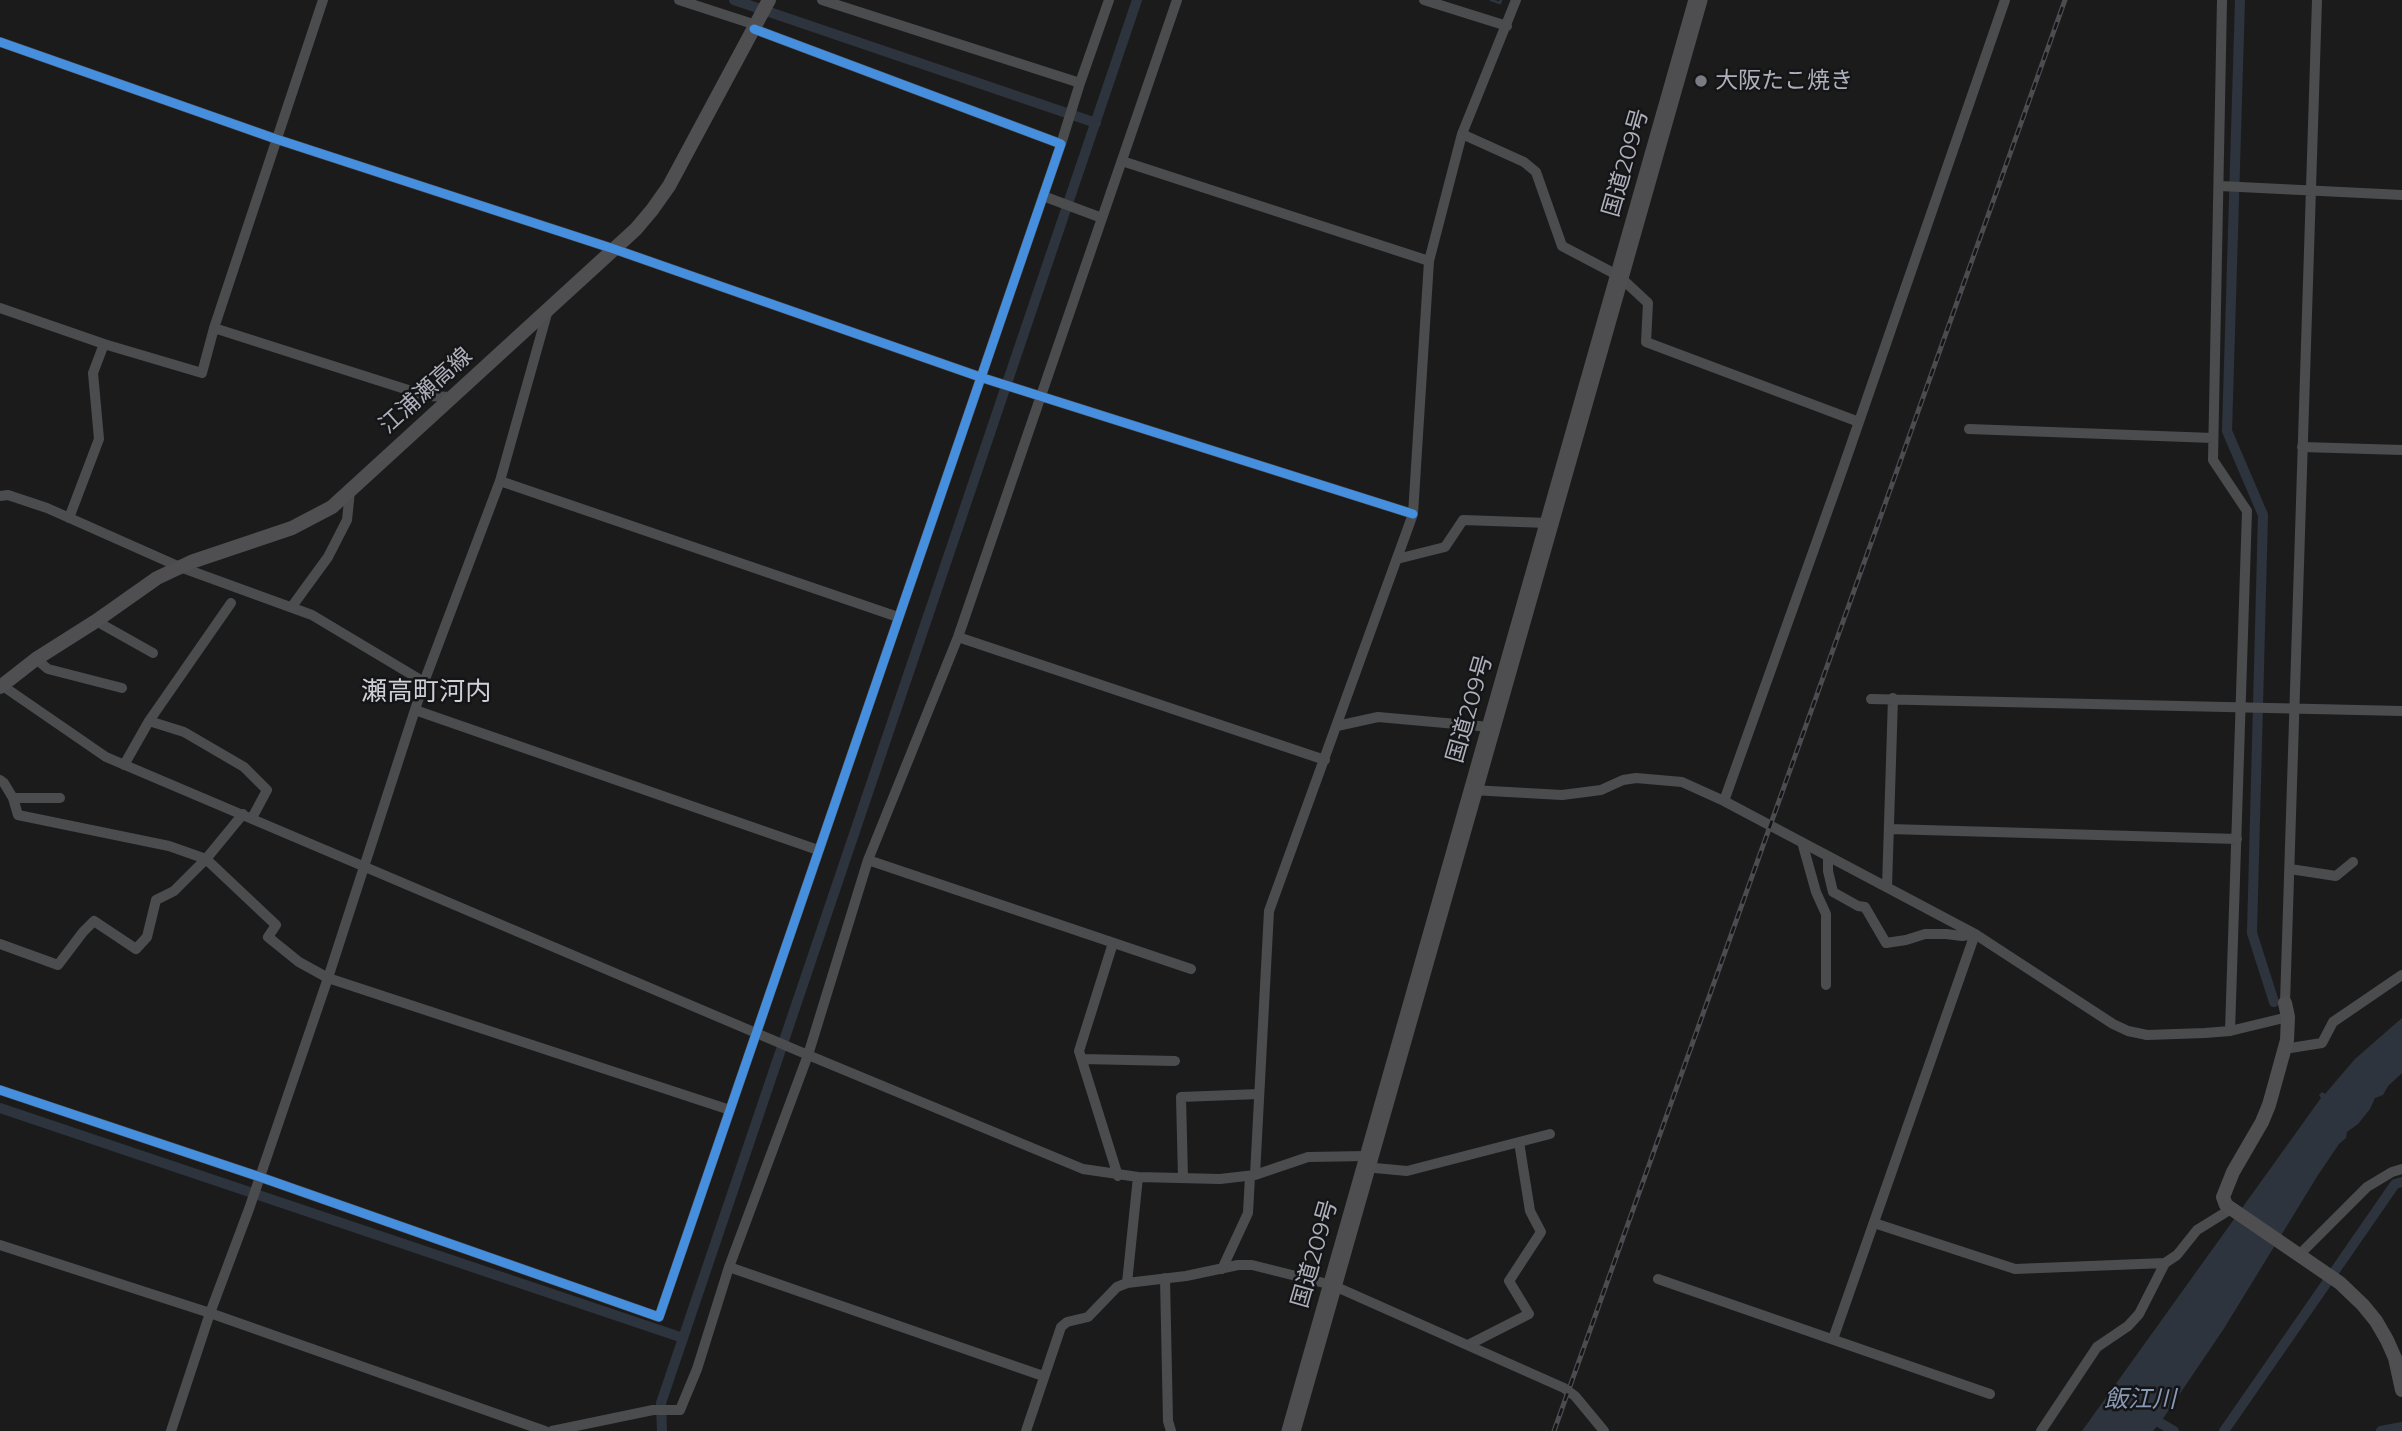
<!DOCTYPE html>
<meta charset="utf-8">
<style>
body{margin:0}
canvas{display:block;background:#1b1b1b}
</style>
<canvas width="2402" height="1431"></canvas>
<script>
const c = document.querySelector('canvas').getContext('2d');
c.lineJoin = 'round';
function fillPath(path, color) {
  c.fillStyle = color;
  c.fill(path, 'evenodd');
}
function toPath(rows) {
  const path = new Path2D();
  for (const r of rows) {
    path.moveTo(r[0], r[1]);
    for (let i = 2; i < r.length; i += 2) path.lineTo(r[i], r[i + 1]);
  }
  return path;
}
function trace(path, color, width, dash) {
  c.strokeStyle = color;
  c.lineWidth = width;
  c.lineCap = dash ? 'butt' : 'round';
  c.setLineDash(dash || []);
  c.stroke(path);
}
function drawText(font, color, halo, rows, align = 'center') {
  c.font = font + ' Montserrat,"Noto Sans JP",sans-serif';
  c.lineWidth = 5;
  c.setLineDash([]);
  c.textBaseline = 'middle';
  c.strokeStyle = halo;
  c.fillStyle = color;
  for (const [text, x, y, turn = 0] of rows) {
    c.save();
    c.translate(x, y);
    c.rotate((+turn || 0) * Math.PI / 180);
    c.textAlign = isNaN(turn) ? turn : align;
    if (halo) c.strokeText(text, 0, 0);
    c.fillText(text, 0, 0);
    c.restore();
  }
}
fillPath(toPath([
 [2402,1018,2402,1073,2388,1086,2383,1095,2375,1098,2370,1109,2358,1124,2347,1132,2346,1138,2339,1144,2318,1175,2223,1330,2162,1420,2153,1431,2082,1431,2321,1098,2319,1095,2322,1092,2325,1094,2355,1059]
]), '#2e343d');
trace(toPath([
 [1491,0,1500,3,1501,0]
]), '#2e343d', 2.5);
trace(toPath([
 [734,0,1096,123],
 [2240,0,2227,431,2263,515,2252,933,2274,1002],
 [0,1108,683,1338],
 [2150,1417,2174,1431],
 [662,1431,661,1403,1137,0],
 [2224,1431,2395,1184,2402,1182],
 [2381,1431,2402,1427]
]), '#2e343d', 10);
trace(toPath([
 [679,0,756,25],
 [822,0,1080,83,1109,0],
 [1424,0,1507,26],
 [2222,0,2213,460,2247,511,2230,1031],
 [0,42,276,139,614,249,983,378,1413,514],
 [1462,134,1524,162,1536,172,1562,246,1619,276,1648,303,1646,342,1859,422],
 [1061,144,1080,83],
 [1122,161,1429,261],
 [2220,186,2402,195],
 [1043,196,1102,218],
 [0,308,104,344,202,373,214,328,323,0],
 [214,328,427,396,453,397],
 [1969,429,2213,438],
 [2302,447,2402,450],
 [500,481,898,617],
 [0,496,8,495,47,508,180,567,312,615,424,682],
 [69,518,99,439,93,373,104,344],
 [1397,559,1445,547,1463,520,1548,523],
 [295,609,293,605,328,557,347,520,350,491],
 [96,621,153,653],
 [958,637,1325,760],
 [36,659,48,669,122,688],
 [0,684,106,757,808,1055,1083,1169,1138,1177,1220,1179,1255,1175,1308,1157,1367,1156],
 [1871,699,2402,711],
 [415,710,818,850],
 [149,721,231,603],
 [1337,726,1378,717,1490,727],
 [124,765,149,721,184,732,244,767,267,790,252,818],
 [0,780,4,783,13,798,60,798],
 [1472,790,1562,795,1601,790,1623,780,1636,778,1682,782,1724,801,1975,934,2113,1024,2128,1031,2147,1035,2205,1033,2230,1031,2288,1017],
 [13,798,18,815,169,846,206,859,276,925,268,937,299,962,328,978,730,1110],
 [1724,801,1843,468,2005,0],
 [1889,829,2237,839],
 [1802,842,1816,892,1826,914,1826,985],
 [1828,856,1828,871,1833,892,1858,906,1865,907,1886,943,1906,940,1925,934,1946,934,1962,936,1975,934],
 [868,860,1191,969],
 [2290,869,2336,876,2353,862],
 [1887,887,1893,698],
 [1113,943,1079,1051,1118,1176],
 [0,944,58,965,83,932,94,921,136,949,147,937,156,900,174,891,206,859,243,814],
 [2285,1003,2317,0],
 [2284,1049,2322,1043,2333,1022,2402,975],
 [1082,1059,1175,1061],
 [0,1090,260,1177,659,1317,1061,144,754,29],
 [1364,1167,1407,1171,1550,1134],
 [1255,1175,1269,911,1413,514,1429,261,1462,134,1516,0],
 [1183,1178,1181,1097,1259,1094],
 [1874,1223,2015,1269,2165,1263],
 [0,1245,210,1313,545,1431],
 [2299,1255,2367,1187,2392,1172,2402,1169],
 [729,1267,1043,1376],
 [1222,1269,1248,1213,1250,1176],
 [1165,1278,1168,1421,1171,1431],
 [1658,1279,1990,1394],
 [1127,1283,1138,1177],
 [1833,1339,1975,934],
 [1468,1345,1529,1314,1509,1281,1541,1232,1530,1211,1519,1142],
 [171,1431,210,1313,249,1209,328,978,424,682,500,481,548,310],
 [552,1431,653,1410,680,1410,697,1369,729,1267,808,1055,868,860,958,637,1177,0],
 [1026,1431,1061,1327,1067,1322,1088,1317,1117,1287,1127,1283,1186,1276,1238,1265,1252,1265,1332,1285,1564,1388,1575,1396,1604,1431],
 [2041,1431,2097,1347,2128,1326,2139,1314,2165,1263,2177,1255,2197,1230,2231,1209]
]), '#4b4c4e', 10);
trace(toPath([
 [0,687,36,659,96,621,157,578,191,562,292,528,332,507,636,229,652,210,669,186,769,0],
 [2285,1003,2288,1017,2287,1040,2269,1105,2262,1122,2233,1172,2223,1197,2226,1205,2340,1283,2363,1305,2376,1321,2387,1340,2395,1358,2402,1390]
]), '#4f4f52', 14);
trace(toPath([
 [1291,1431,1698,0]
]), '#4e4e51', 19);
const rail = toPath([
 [1554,1431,2065,0]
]);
trace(rail, '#4b4c4f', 5);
trace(rail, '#151517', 2.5, [8]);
trace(toPath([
 [0,42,276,139,614,249,983,378,1413,514],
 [0,1090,260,1177,659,1317,1061,144,754,29]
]), '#468fdf', 9);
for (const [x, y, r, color] of [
 [1701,81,7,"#7a7c83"]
]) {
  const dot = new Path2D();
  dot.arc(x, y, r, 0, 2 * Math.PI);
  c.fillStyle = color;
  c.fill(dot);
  trace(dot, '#151517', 2.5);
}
drawText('23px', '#adb0bb', '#151517', [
 ["大阪たこ焼き",1715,81]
], 'left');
drawText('23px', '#adb0bb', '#151517', [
 ["国道209号",1626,163,-74],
 ["江浦瀬高線",426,391,-42],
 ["国道209号",1470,709,-74],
 ["国道209号",1315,1254,-74]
]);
drawText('italic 24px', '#8799b3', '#151517', [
 ["飯江川",2140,1400]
]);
drawText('26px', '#cecfd7', '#151517', [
 ["瀬高町河内",426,692]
]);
</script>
